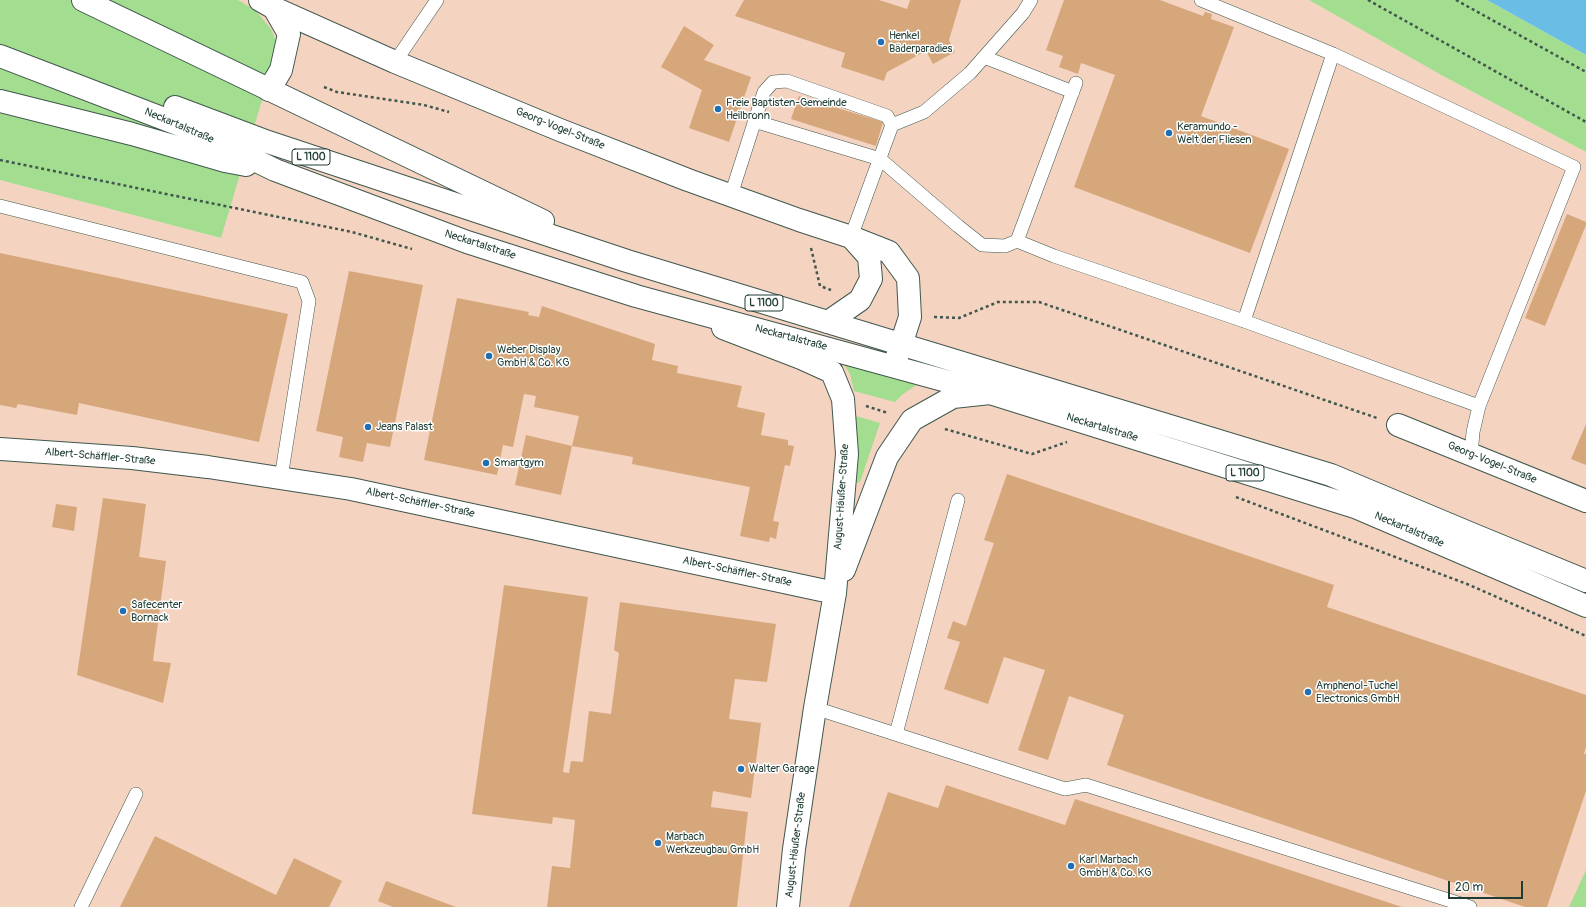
<!DOCTYPE html>
<meta charset="utf-8">
<style>
body{margin:0}
#map{position:relative;width:1586px;height:907px;overflow:hidden;background:#f8ebd9;font-family:Pangolin,sans-serif}
canvas{display:block}
.scale{position:absolute;left:1448px;top:881px;width:75px;height:18px;box-sizing:border-box;border:2px solid #1f3d34;border-top:0;padding-left:5px;font-size:12px;line-height:14px;white-space:nowrap;color:#1f3d34;-webkit-text-stroke:3px #fff;paint-order:stroke}
</style>
<div id="map">
<canvas width="1586" height="907"></canvas>
<div class="scale">20 m</div>
</div>
<script>
const c = document.querySelector('canvas').getContext('2d');
c.lineJoin = 'round';
function fillPath(path, color) {
  c.fillStyle = color;
  c.fill(path, 'evenodd');
}
function toPath(rows) {
  const path = new Path2D();
  for (const r of rows) {
    path.moveTo(r[0], r[1]);
    for (let i = 2; i < r.length; i += 2) path.lineTo(r[i], r[i + 1]);
  }
  return path;
}
function trace(path, color, width, dash) {
  c.strokeStyle = color;
  c.lineWidth = width;
  c.lineCap = dash ? 'butt' : 'round';
  c.setLineDash(dash || []);
  c.stroke(path);
}
function drawText(font, color, halo, rows, align = 'center') {
  c.font = font + ' Pangolin,sans-serif';
  c.lineWidth = 3;
  c.setLineDash([]);
  c.textBaseline = 'middle';
  c.strokeStyle = halo;
  c.fillStyle = color;
  for (const [text, x, y, turn = 0] of rows) {
    c.save();
    c.translate(x, y);
    c.rotate((+turn || 0) * Math.PI / 180);
    c.textAlign = isNaN(turn) ? turn : align;
    if (halo) c.strokeText(text, 0, 0);
    c.fillText(text, 0, 0);
    c.restore();
  }
}
fillPath(toPath([
 [238,0,1309,0,1443,76,1586,152,1586,907,0,907,0,180,221,238,255,10]
]), '#f4d3c1');
fillPath(toPath([
 [0,0,238,0,255,10,271,29,278,46,221,238,0,180],
 [1309,0,1487,0,1586,55,1586,152,1443,76],
 [846,363,918,384,903,394,895,402,854,391,850,374,845,366],
 [856,416,880,423,860,482,856,483,854,481],
 [1586,870,1586,907,1569,907]
]), '#a3dd8f');
fillPath(toPath([
 [1487,0,1586,0,1586,55]
]), '#6abee6');
fillPath(toPath([
 [744,0,879,0,907,9,910,0,961,0,949,40,955,52,933,64,926,51,887,72,884,81,841,67,845,53,735,16],
 [1064,0,1160,0,1203,16,1205,12,1212,14,1211,19,1234,27,1201,116,1289,149,1250,253,1074,187,1115,75,1081,63,1078,74,1059,67,1063,56,1046,50],
 [684,26,714,45,704,60,751,77,729,142,689,128,702,90,661,67],
 [799,96,883,122,876,146,791,119],
 [1567,214,1586,222,1586,225,1545,326,1525,318],
 [0,253,288,314,259,442,79,403,77,415,18,404,16,408,0,405],
 [349,271,423,285,390,447,367,443,363,462,339,457,343,437,316,431],
 [457,298,529,312,528,315,539,317,542,306,655,344,652,360,678,366,677,373,742,386,737,407,765,413,761,435,788,440,788,445,794,446,790,466,785,465,773,521,779,522,776,539,770,537,769,542,740,536,750,487,632,464,633,457,572,446,579,416,534,407,536,396,524,394,513,447,503,445,497,475,424,460],
 [1586,424,1586,465,1571,459],
 [526,435,572,446,561,495,515,485],
 [1007,474,1334,585,1327,607,1586,695,1586,747,1584,754,1586,754,1586,791,1547,907,1525,907,1107,765,1124,715,1069,696,1048,760,1018,750,1045,670,1004,657,988,704,944,689,960,642,947,638,953,621,966,626,994,543,984,540],
 [103,498,146,504,139,557,166,561,153,661,171,663,163,703,77,675],
 [56,504,77,507,74,531,52,527],
 [504,585,588,597,563,772,569,773,571,761,583,762,589,711,611,714,619,653,614,650,620,602,776,624,767,682,735,679,729,719,761,723,751,798,713,791,711,807,748,812,737,907,547,907,552,866,570,868,575,820,553,817,552,824,472,814],
 [946,785,1065,825,1075,799,1402,907,849,907,888,792,938,808],
 [155,836,276,895,294,858,342,881,329,907,120,907],
 [386,881,456,907,393,907,378,901]
]), '#d7a77c');
const service = toPath([
 [1201,0,1333,54,1574,167,1479,406,1473,432,1471,455],
 [984,57,1073,92],
 [395,62,437,0],
 [754,121,880,159,958,226,982,245,1005,246,1017,241,1076,83],
 [892,125,924,112,970,73,1023,13,1031,0],
 [731,195,764,92,773,82,787,81,887,116,892,125,851,237],
 [0,206,302,282,309,301,281,478],
 [1017,241,1054,256,1244,321,1479,406],
 [1244,321,1333,54],
 [815,708,1065,789,1086,785,1470,907],
 [896,734,958,500],
 [81,907,136,794]
]);
const minor = toPath([
 [260,0,274,8,395,62,560,130,688,180,799,220,851,237,889,252,908,278,910,317,895,363],
 [269,90,281,70,289,34,274,8],
 [828,322,860,300,871,279,869,257,852,238],
 [723,328,801,358,832,372,843,399,847,454,835,593,815,708,794,849,788,907],
 [1398,425,1586,501],
 [0,449,132,458,208,467,351,489,835,593],
 [844,570,887,457,912,420,953,397,990,393]
]);
const primary = toPath([
 [83,0,543,221],
 [0,56,193,130,275,170,467,242,636,296,990,393,1355,507,1586,606],
 [0,101,132,134,225,161,246,165],
 [175,107,268,142,627,261,1331,475,1474,535,1586,581]
]);
trace(service, '#40574d', 14);
trace(minor, '#40574d', 24);
trace(primary, '#40574d', 24);
trace(toPath([
 [1368,0,1586,122],
 [1456,0,1586,72],
 [324,87,337,92,424,105,449,112],
 [0,160,352,232,412,249],
 [811,248,820,286,831,290],
 [934,317,959,318,998,302,1039,302,1377,418],
 [866,406,888,413],
 [945,429,1032,454,1067,442],
 [1236,497,1467,584,1586,636]
]), '#40574d', 2.5, [3, 3]);
trace(service, '#fff', 13);
trace(minor, '#fff', 22);
trace(primary, '#fff', 22);
for (const [x, y, r, color] of [
 [881,42,4,"#1f6fb2"],
 [718,109,4,"#1f6fb2"],
 [1169,133,4,"#1f6fb2"],
 [489,356,4,"#1f6fb2"],
 [368,427,4,"#1f6fb2"],
 [486,463,4,"#1f6fb2"],
 [123,611,4,"#1f6fb2"],
 [1308,692,4,"#1f6fb2"],
 [741,769,4,"#1f6fb2"],
 [658,843,4,"#1f6fb2"],
 [1071,866,4,"#1f6fb2"]
]) {
  const dot = new Path2D();
  dot.arc(x, y, r, 0, 2 * Math.PI);
  c.fillStyle = color;
  c.fill(dot);
  trace(dot, '#fff', 1.5);
}
for (const [x, y, w] of [
 [311,157,38],
 [764,303,38],
 [1245,473,38]
]) {
  const box = new Path2D();
  box.roundRect(x - w / 2, y - 8, w, 16, 3);
  c.fillStyle = '#fff';
  c.fill(box);
  trace(box, '#1f3d34', 1);
}
drawText('bold 10px', '#1f3d34', null, [
 ["L 1100",311,157],
 ["L 1100",764,303],
 ["L 1100",1245,473]
]);
drawText('11px', '#1f3d34', '#fff', [
 ["Henkel",889,36],
 ["Bäderparadies",889,49],
 ["Freie Baptisten-Gemeinde",726,103],
 ["Heilbronn",726,116],
 ["Keramundo -",1177,127],
 ["Welt der Fliesen",1177,140],
 ["Weber Display",497,350],
 ["GmbH & Co. KG",497,363],
 ["Jeans Palast",376,427],
 ["Smartgym",494,463],
 ["Safecenter",131,605],
 ["Bornack",131,618],
 ["Amphenol-Tuchel",1316,686],
 ["Electronics GmbH",1316,699],
 ["Walter Garage",749,769],
 ["Marbach",666,837],
 ["Werkzeugbau GmbH",666,850],
 ["Karl Marbach",1079,860],
 ["GmbH & Co. KG",1079,873]
], 'left');
drawText('11px', '#1f3d34', '#fff', [
 ["Neckartalstraße",179,126,23],
 ["Georg-Vogel-Straße",560,129,22],
 ["Neckartalstraße",480,245,18],
 ["Neckartalstraße",791,338,15],
 ["Neckartalstraße",1102,428,17],
 ["Albert-Schäffler-Straße",100,457,5],
 ["Georg-Vogel-Straße",1492,463,22],
 ["August-Häußer-Straße",842,497,-86],
 ["Albert-Schäffler-Straße",420,503,12],
 ["Neckartalstraße",1409,530,23],
 ["Albert-Schäffler-Straße",737,572,12],
 ["August-Häußer-Straße",796,845,-83]
]);
</script>
